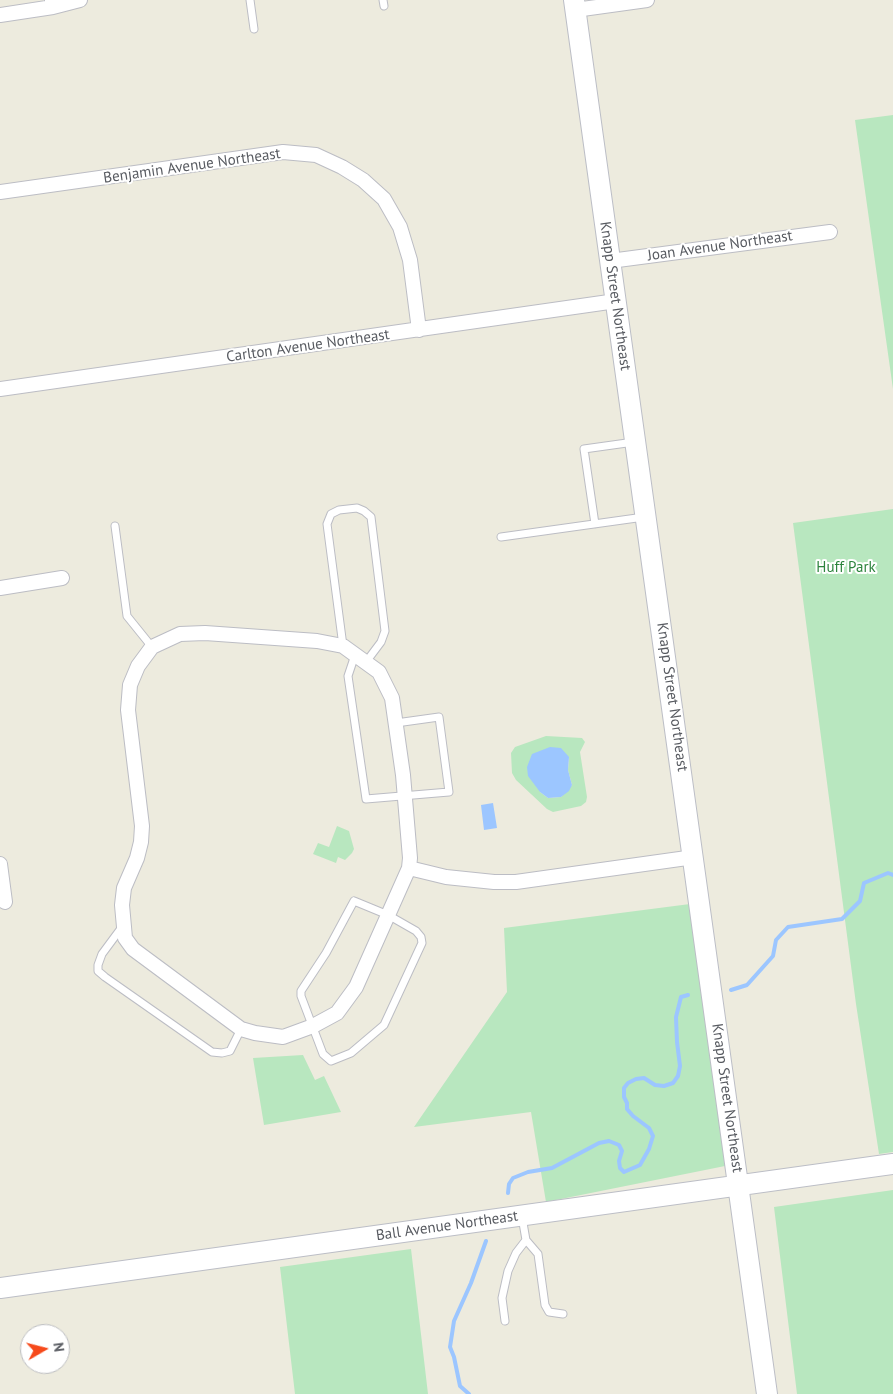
<!DOCTYPE html>
<style>
body{margin:0}
#map{position:relative;width:893px;height:1394px;overflow:hidden;background:#edebde;font-family:"PT Sans",sans-serif}
canvas{display:block}
.north{position:absolute;left:20px;top:1324px;width:50px;height:50px;box-sizing:border-box;background:#fff;border:1px solid #bcbdc0;border-radius:50%;rotate:82deg;font-size:14px;font-weight:700;line-height:20px;text-align:center;color:#585b61}
.north::after{content:'';display:block;margin:auto;width:18px;height:22px;background:#f64a1b;clip-path:polygon(50% 0,100% 100%,50% 72%,0 100%)}
</style>
<div id="map">
<canvas width="893" height="1394"></canvas>
<div class="north">N</div>
</div>
<script>
const c = document.querySelector('canvas').getContext('2d');
c.lineJoin = 'round';
function fillPath(path, color) {
  c.fillStyle = color;
  c.fill(path, 'evenodd');
}
function toPath(rows) {
  const path = new Path2D();
  for (const r of rows) {
    path.moveTo(r[0], r[1]);
    for (let i = 2; i < r.length; i += 2) path.lineTo(r[i], r[i + 1]);
  }
  return path;
}
function trace(path, color, width, dash) {
  c.strokeStyle = color;
  c.lineWidth = width;
  c.lineCap = dash ? 'butt' : 'round';
  c.setLineDash(dash || []);
  c.stroke(path);
}
function drawText(font, color, halo, rows, align = 'center') {
  c.font = font + ' "PT Sans",sans-serif';
  c.lineWidth = 4;
  c.setLineDash([]);
  c.textBaseline = 'middle';
  c.strokeStyle = halo;
  c.fillStyle = color;
  for (const [text, x, y, turn = 0] of rows) {
    c.save();
    c.translate(x, y);
    c.rotate((+turn || 0) * Math.PI / 180);
    c.textAlign = isNaN(turn) ? turn : align;
    if (halo) c.strokeText(text, 0, 0);
    c.fillText(text, 0, 0);
    c.restore();
  }
}
fillPath(toPath([
 [893,115,893,389,855,120],
 [893,509,893,1152,879,1154,856,1004,793,523],
 [546,736,582,738,585,742,580,752,587,797,586,802,581,806,553,812,547,809,516,780,512,773,511,753,515,747],
 [569,757,568,770,572,785,561,797,548,798,540,792],
 [337,826,349,831,354,849,352,853,345,860,338,857,336,863,313,854,318,843,329,847],
 [690,904,725,1166,546,1202,531,1112,414,1127,507,992,504,928],
 [303,1055,315,1080,324,1076,341,1112,264,1125,253,1058],
 [893,1190,893,1394,797,1394,774,1207],
 [411,1249,428,1394,295,1394,280,1267]
]), '#b8e7bf');
fillPath(toPath([
 [550,747,561,748,569,757,568,770,572,785,569,791,561,797,548,798,540,792,528,776,527,767,532,754],
 [493,803,497,828,484,830,481,805]
]), '#9cc6ff');
trace(toPath([
 [731,990,747,985,773,956,776,940,788,927,842,919,860,901,864,883,888,873,893,875],
 [508,1193,509,1184,513,1178,528,1172,552,1168,599,1143,609,1141,619,1145,622,1151,619,1161,620,1168,624,1172,640,1165,649,1149,653,1136,649,1128,633,1116,627,1109,627,1103,624,1097,624,1088,628,1083,636,1079,644,1078,655,1085,664,1086,673,1083,678,1076,680,1066,677,1042,676,1017,681,997,688,995],
 [469,1394,460,1386,454,1357,450,1347,454,1321,471,1283,486,1241]
]), '#9cc6ff', 4);
const lane = toPath([
 [250,0,254,29],
 [383,0,384,6],
 [595,524,584,449,634,442],
 [115,526,127,616,152,647],
 [501,537,644,517],
 [343,646,327,524,331,514,339,510,357,508,364,511,371,517,385,631,381,642,366,662],
 [355,655,348,676,366,799,449,792,439,717,396,723],
 [354,901,388,915,416,931,421,937,422,943,384,1025,351,1053,331,1061,323,1054,301,996,301,991,326,953,354,901],
 [122,927,102,954,98,965,98,971,105,977,212,1052,222,1053,230,1051,241,1029],
 [522,1217,526,1240,538,1254,545,1305,549,1312,563,1314],
 [505,1321,502,1298,508,1271,516,1253,526,1240]
]);
const street = toPath([
 [53,7,80,0],
 [575,10,647,0],
 [0,15,53,7,52,0],
 [0,192,283,152,316,155,342,167,363,180,384,199,400,227,410,260,419,330],
 [610,261,830,232],
 [0,389,616,301],
 [0,588,62,578],
 [205,633,317,641,343,646,379,672,392,698,403,775,410,858,409,868,356,987,337,1013,313,1026,283,1037,255,1033,241,1029,133,949,125,938,122,905,124,888,137,858,141,842,142,826,128,710,130,685,138,666,152,647,180,634,205,633],
 [0,864,5,902],
 [409,868,446,877,494,882,516,882,694,857]
]);
const secondary = toPath([
 [574,0,767,1394],
 [0,1288,893,1164]
]);
trace(lane, '#bcbdc4', 9);
trace(street, '#bcbdc4', 16);
trace(secondary, '#bcbec6', 22);
trace(lane, '#fff', 7);
trace(street, '#fff', 14);
trace(secondary, '#fff', 20);
drawText('15px', '#585b61', '#fff', [
 ["Benjamin Avenue Northeast",192,166,-8],
 ["Joan Avenue Northeast",720,246,-8],
 ["Knapp Street Northeast",615,296,82],
 ["Carlton Avenue Northeast",308,346,-8],
 ["Knapp Street Northeast",672,697,82],
 ["Knapp Street Northeast",727,1098,82],
 ["Ball Avenue Northeast",447,1226,-8]
]);
drawText('15px', '#2d843d', '#fff', [
 ["Huff Park",846,568]
]);
</script>
